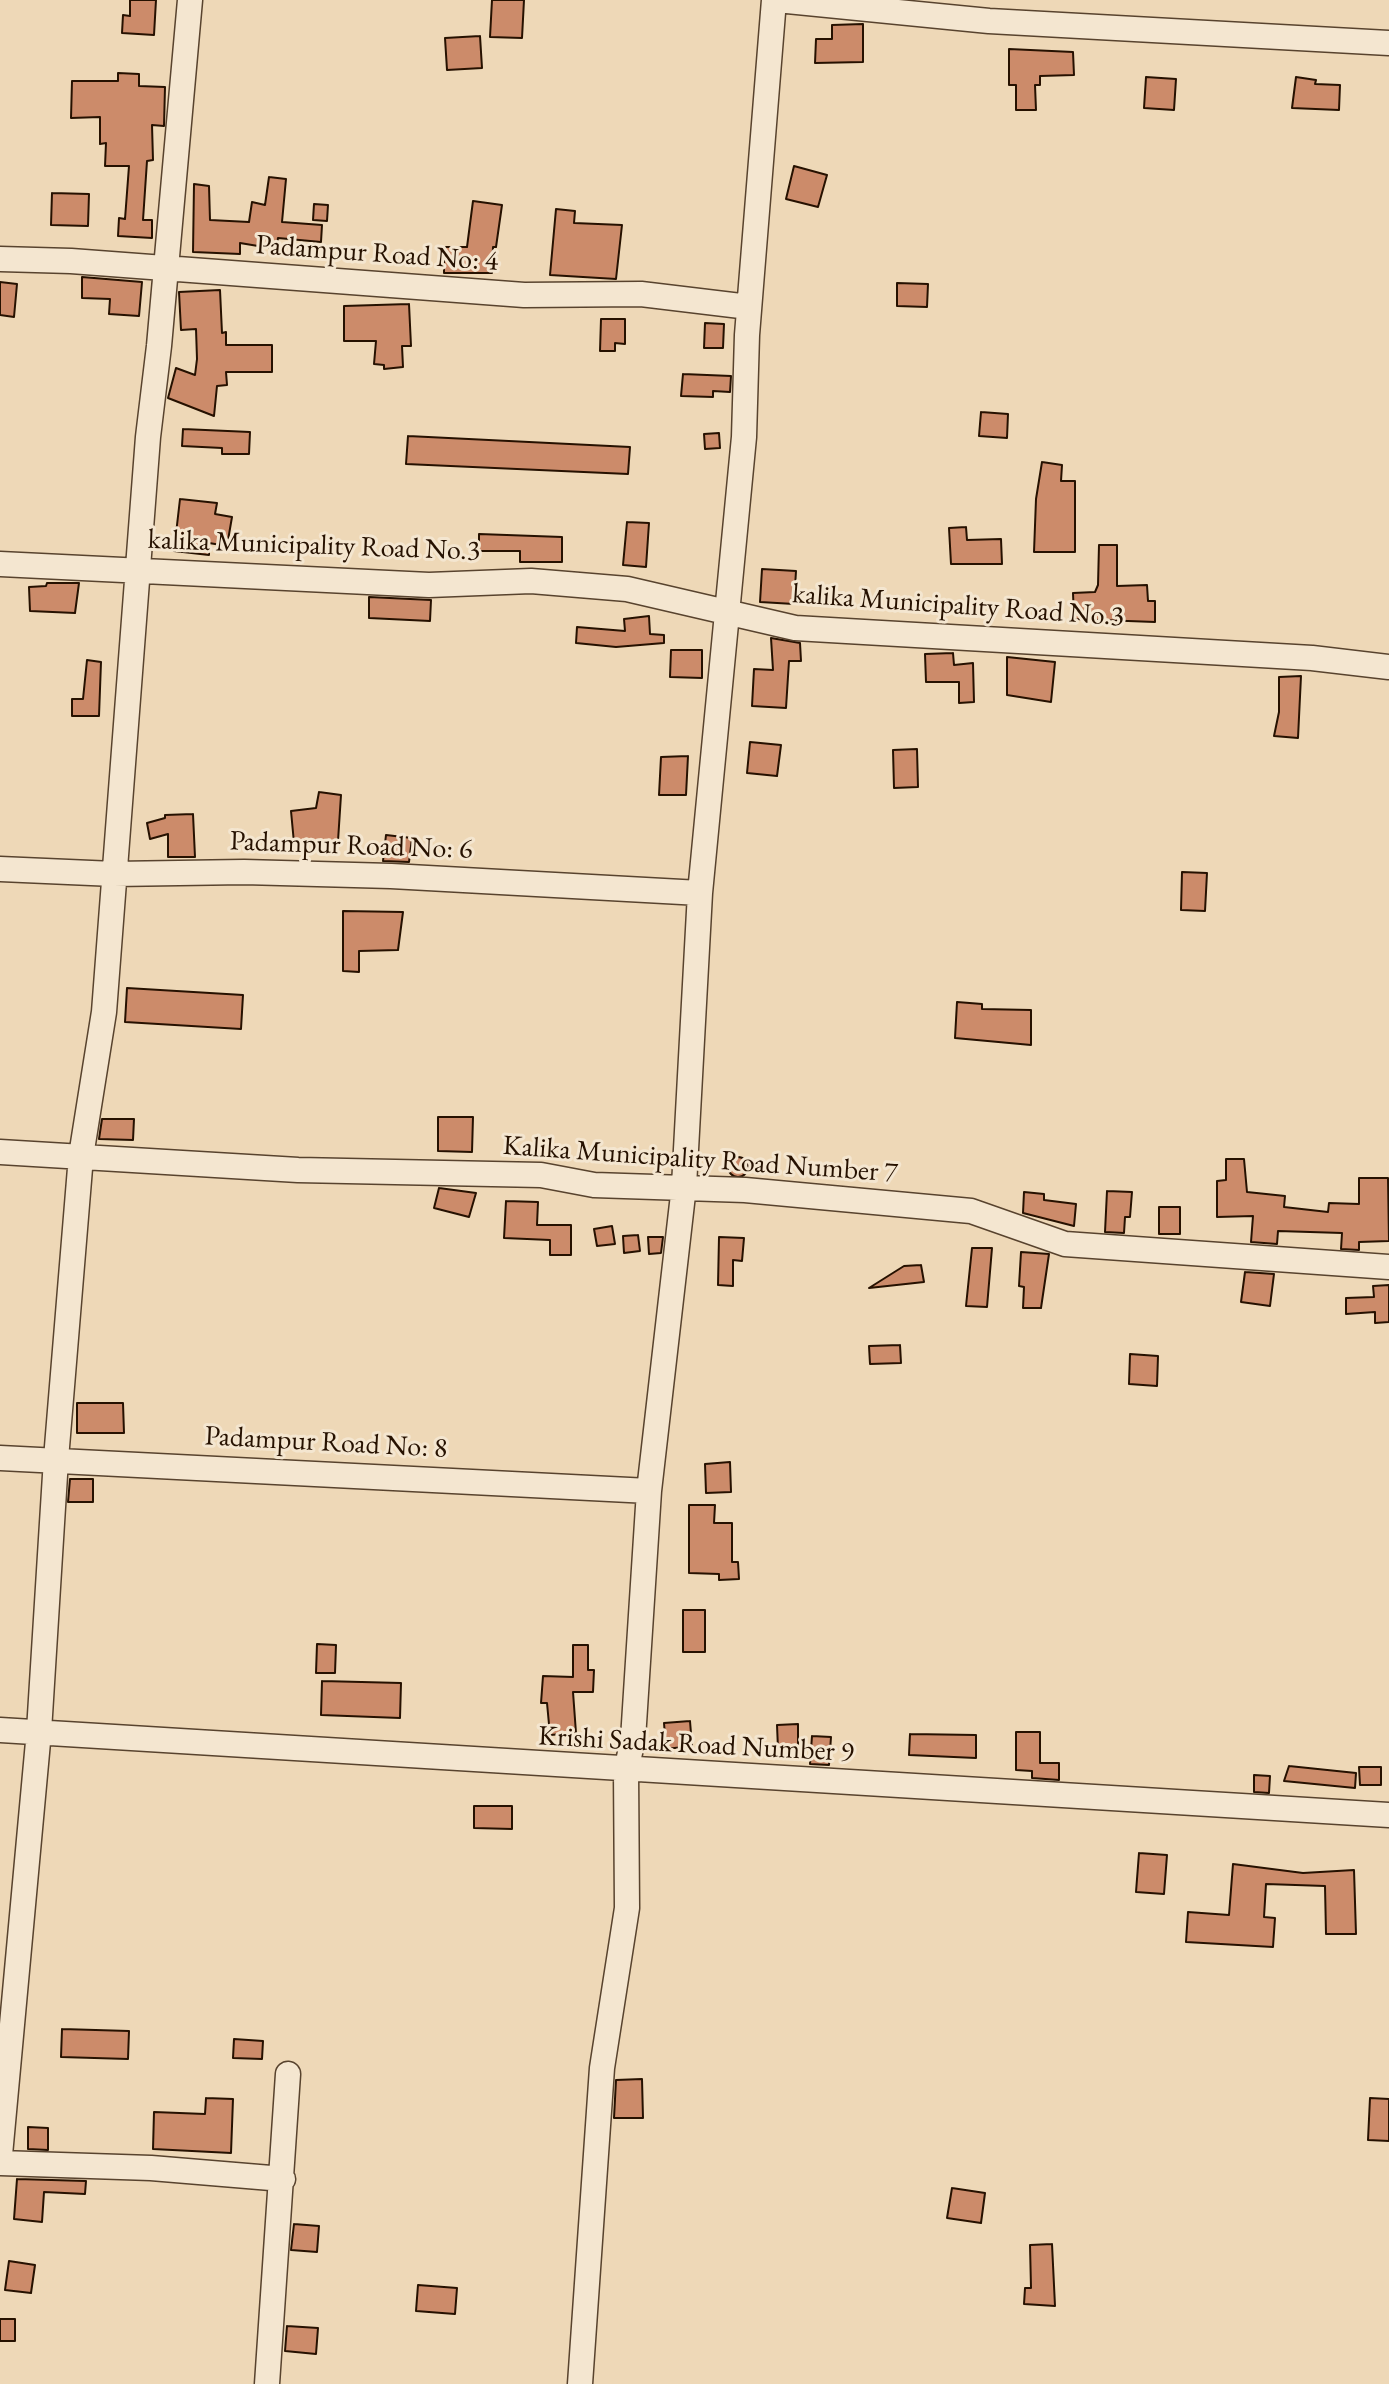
<!DOCTYPE html>
<style>
body{margin:0}
canvas{display:block;background:#eed8b7}
</style>
<canvas width="1389" height="2384"></canvas>
<script>
const c = document.querySelector('canvas').getContext('2d');
c.lineJoin = 'round';
function fillPath(path, color) {
  c.fillStyle = color;
  c.fill(path, 'evenodd');
}
function toPath(rows) {
  const path = new Path2D();
  for (const r of rows) {
    if (r.length === 3) {
      path.moveTo(r[0] + r[2], r[1]);
      path.arc(r[0], r[1], r[2], 0, 2 * Math.PI);
      continue;
    }
    path.moveTo(r[0], r[1]);
    for (let i = 2; i < r.length; i += 2) path.lineTo(r[i], r[i + 1]);
  }
  return path;
}
function trace(path, color, width, dash) {
  c.strokeStyle = color;
  c.lineWidth = width;
  c.lineCap = dash ? 'butt' : 'round';
  c.setLineDash(dash || []);
  c.stroke(path);
}
function drawText(font, color, halo, rows, align = 'center') {
  c.font = font + ' "EB Garamond",serif';
  c.lineWidth = 6;
  c.setLineDash([]);
  c.textBaseline = 'middle';
  c.strokeStyle = halo;
  c.fillStyle = color;
  for (const [text, x, y, turn = 0] of rows) {
    c.save();
    c.translate(x, y);
    c.rotate((+turn || 0) * Math.PI / 180);
    c.textAlign = isNaN(turn) ? turn : align;
    if (halo) c.strokeText(text, 0, 0);
    c.fillText(text, 0, 0);
    c.restore();
  }
}
const building = toPath([
 [130,0,156,0,154,35,122,33,123,15,130,16,130,0],
 [492,0,524,0,522,38,490,37,492,0],
 [863,24,863,62,815,63,816,39,832,39,832,25,863,24],
 [480,36,482,68,447,70,445,38,480,36],
 [1009,49,1073,52,1074,75,1040,76,1040,85,1035,85,1036,110,1016,110,1016,85,1009,85,1009,49],
 [118,73,139,74,139,86,165,87,164,126,152,125,153,160,147,161,143,220,152,220,152,238,118,236,119,218,125,219,129,166,105,166,106,143,100,144,100,117,71,118,72,81,118,81,118,73],
 [1146,77,1176,79,1174,110,1144,108,1146,77],
 [1296,77,1316,80,1315,84,1340,85,1339,110,1292,108,1296,77],
 [794,166,827,175,818,207,786,199,794,166],
 [269,177,286,179,282,222,322,225,321,242,278,238,276,249,240,243,240,254,193,252,194,184,209,186,210,220,249,222,252,202,265,205,269,177],
 [52,193,89,194,88,226,51,225,52,193],
 [473,201,502,205,496,247,493,247,492,273,444,273,444,247,467,247,473,201],
 [314,204,328,205,327,221,313,220,314,204],
 [556,209,575,211,574,223,622,225,616,279,550,275,556,209],
 [82,277,142,282,139,316,109,314,110,299,82,298,82,277],
 [0,282,17,284,14,317,0,315,0,282],
 [897,283,928,284,927,307,897,306,897,283],
 [220,290,222,333,226,332,226,345,272,345,272,372,226,372,227,385,217,386,214,416,168,398,176,368,195,375,197,359,196,329,181,330,179,292,220,290],
 [409,304,411,346,402,346,403,367,384,369,384,365,374,364,376,341,344,341,344,306,409,304],
 [601,319,625,319,625,344,615,343,615,351,600,351,601,319],
 [705,323,724,324,723,348,704,348,705,323],
 [683,374,731,376,730,392,713,391,713,397,681,396,683,374],
 [981,412,1008,414,1007,438,979,436,981,412],
 [183,429,250,432,249,454,222,454,222,448,182,446,183,429],
 [719,433,720,448,705,449,704,434,719,433],
 [408,436,630,447,628,474,406,464,408,436],
 [1042,462,1062,465,1061,481,1075,481,1075,552,1034,552,1036,499,1042,462],
 [180,499,217,503,215,514,232,517,227,546,209,543,209,555,174,551,180,499],
 [627,522,649,523,646,567,623,565,627,522],
 [966,527,967,540,1001,539,1002,564,951,564,949,528,966,527],
 [479,534,562,537,562,562,520,562,520,551,479,551,479,534],
 [1099,545,1117,545,1117,586,1147,585,1148,601,1155,601,1155,622,1074,619,1073,593,1095,592,1098,585,1099,545],
 [762,569,796,571,794,604,760,602,762,569],
 [47,583,79,583,75,613,30,611,29,587,46,586,47,583],
 [369,597,431,600,430,621,369,618,369,597],
 [649,616,650,634,664,635,664,643,616,647,576,643,577,627,625,631,624,619,649,616],
 [771,638,800,643,801,661,789,661,786,708,752,706,754,669,773,670,771,638],
 [671,650,702,650,702,678,670,677,671,650],
 [953,653,954,665,973,663,974,702,959,703,959,682,926,682,925,654,953,653],
 [1007,657,1055,662,1051,702,1007,695,1007,657],
 [87,660,101,662,99,716,72,716,72,699,83,699,87,660],
 [1301,676,1298,738,1274,736,1279,712,1279,677,1301,676],
 [750,742,781,745,777,776,747,773,750,742],
 [917,749,918,787,894,788,893,750,917,749],
 [688,756,686,795,659,795,661,757,688,756],
 [319,792,341,795,338,841,294,843,291,811,316,808,319,792],
 [193,814,195,857,168,857,168,834,150,839,147,823,165,818,165,815,193,814],
 [386,835,412,838,409,862,383,861,386,835],
 [1182,872,1207,873,1205,911,1181,910,1182,872],
 [343,911,403,912,398,950,359,951,359,972,343,971,343,911],
 [127,988,243,995,241,1029,125,1022,127,988],
 [957,1002,982,1004,982,1009,1031,1010,1031,1045,955,1038,957,1002],
 [438,1117,473,1117,472,1152,438,1151,438,1117],
 [102,1119,134,1119,133,1140,99,1139,102,1119],
 [738,1167,10],
 [1226,1159,1244,1159,1247,1192,1285,1196,1284,1207,1328,1212,1329,1203,1359,1204,1359,1178,1388,1178,1389,1241,1359,1242,1359,1250,1341,1249,1342,1233,1278,1231,1277,1244,1251,1242,1253,1216,1217,1217,1217,1181,1226,1180,1226,1159],
 [439,1188,476,1193,469,1217,434,1208,439,1188],
 [1107,1191,1132,1192,1130,1217,1125,1217,1124,1233,1105,1232,1107,1191],
 [1024,1192,1044,1194,1044,1200,1076,1204,1074,1226,1023,1213,1024,1192],
 [506,1201,538,1202,537,1225,571,1225,571,1255,550,1255,550,1240,504,1238,506,1201],
 [1159,1207,1180,1207,1180,1234,1159,1234,1159,1207],
 [612,1226,615,1244,597,1246,594,1229,612,1226],
 [638,1235,640,1251,624,1253,623,1236,638,1235],
 [648,1237,663,1237,661,1253,649,1254,648,1237],
 [719,1237,744,1238,742,1261,733,1260,733,1286,718,1285,719,1237],
 [972,1248,992,1248,987,1307,966,1306,972,1248],
 [1021,1252,1049,1254,1041,1308,1023,1308,1024,1287,1019,1286,1021,1252],
 [921,1265,924,1282,869,1288,904,1266,921,1265],
 [1245,1272,1274,1274,1270,1306,1241,1302,1245,1272],
 [1389,1285,1389,1322,1375,1323,1375,1312,1346,1314,1346,1298,1374,1297,1373,1286,1389,1285],
 [900,1345,901,1363,870,1364,869,1346,900,1345],
 [1130,1354,1158,1356,1157,1386,1129,1384,1130,1354],
 [77,1403,123,1403,124,1433,77,1433,77,1403],
 [730,1462,731,1492,706,1493,705,1464,730,1462],
 [70,1479,93,1479,93,1502,68,1502,70,1479],
 [689,1505,715,1505,714,1523,732,1523,732,1562,738,1562,739,1579,719,1580,719,1574,689,1573,689,1505],
 [683,1610,705,1610,705,1652,683,1652,683,1610],
 [317,1644,336,1645,335,1673,316,1673,317,1644],
 [573,1645,588,1645,588,1670,594,1670,593,1692,573,1692,576,1733,550,1735,547,1703,541,1703,543,1676,573,1677,573,1645],
 [322,1681,401,1683,400,1718,321,1715,322,1681],
 [690,1721,692,1746,666,1749,664,1723,690,1721],
 [798,1724,798,1748,778,1749,777,1725,798,1724],
 [1016,1732,1040,1732,1040,1763,1059,1763,1059,1780,1032,1778,1032,1771,1016,1770,1016,1732],
 [910,1734,976,1735,976,1758,909,1755,910,1734],
 [812,1736,831,1737,829,1765,810,1764,812,1736],
 [1289,1766,1356,1773,1355,1788,1284,1781,1289,1766],
 [1359,1767,1381,1767,1381,1785,1360,1785,1359,1767],
 [1254,1775,1270,1776,1269,1793,1254,1792,1254,1775],
 [474,1806,512,1806,512,1829,474,1828,474,1806],
 [1139,1853,1167,1855,1164,1894,1136,1892,1139,1853],
 [1233,1864,1303,1873,1354,1870,1356,1934,1326,1934,1325,1886,1266,1884,1264,1917,1275,1918,1273,1947,1186,1942,1188,1912,1229,1915,1233,1864],
 [62,2029,129,2031,128,2059,61,2057,62,2029],
 [234,2039,263,2041,262,2059,233,2058,234,2039],
 [642,2079,643,2118,614,2118,616,2080,642,2079],
 [206,2098,233,2099,231,2153,153,2149,154,2112,205,2114,206,2098],
 [1370,2098,1389,2099,1389,2141,1368,2140,1370,2098],
 [28,2127,48,2128,48,2150,28,2149,28,2127],
 [17,2179,86,2181,85,2194,44,2192,42,2222,14,2219,17,2179],
 [952,2188,985,2193,981,2223,947,2218,952,2188],
 [294,2224,319,2226,317,2252,291,2250,294,2224],
 [1052,2244,1055,2306,1024,2304,1025,2288,1031,2288,1030,2245,1052,2244],
 [9,2261,35,2265,31,2293,5,2290,9,2261],
 [418,2285,457,2288,455,2314,416,2311,418,2285],
 [0,2319,15,2319,15,2341,0,2341,0,2319],
 [287,2326,318,2328,316,2354,285,2351,287,2326]
]);
fillPath(building, '#cc8b6a');
trace(building, '#261100', 2);
const minor = toPath([
 [777,0,989,21,1389,43],
 [0,259,71,261,524,295,641,294,749,307],
 [0,564,429,585,531,581,627,589,795,628,1312,658,1389,667],
 [0,869,114,874,244,872,391,876,700,893],
 [0,1152,298,1170,541,1175,594,1185,745,1190,971,1211,1065,1244,1389,1267],
 [0,1458,649,1491],
 [0,1730,1389,1815],
 [0,2155,39,1731,56,1459,81,1156,104,1012,148,437,159,346,190,0],
 [0,2163,151,2168,283,2179],
 [267,2384,288,2074],
 [580,2384,602,2068,627,1908,626,1771,633,1739,649,1491,684,1186,700,893,744,437,747,335,774,0]
]);
trace(minor, '#58432e', 27);
trace(minor, '#f4e6d0', 24);
drawText('28px', '#261100', '#f4e6d0', [
 ["Padampur Road No: 4",377,254,4],
 ["kalika Municipality Road No.3",314,546,2],
 ["kalika Municipality Road No.3",958,606,4],
 ["Padampur Road No: 6",351,846,2],
 ["Kalika Municipality Road Number 7",700,1160,4],
 ["Padampur Road No: 8",326,1443,3],
 ["Krishi Sadak Road Number 9",696,1745,3]
]);
</script>
